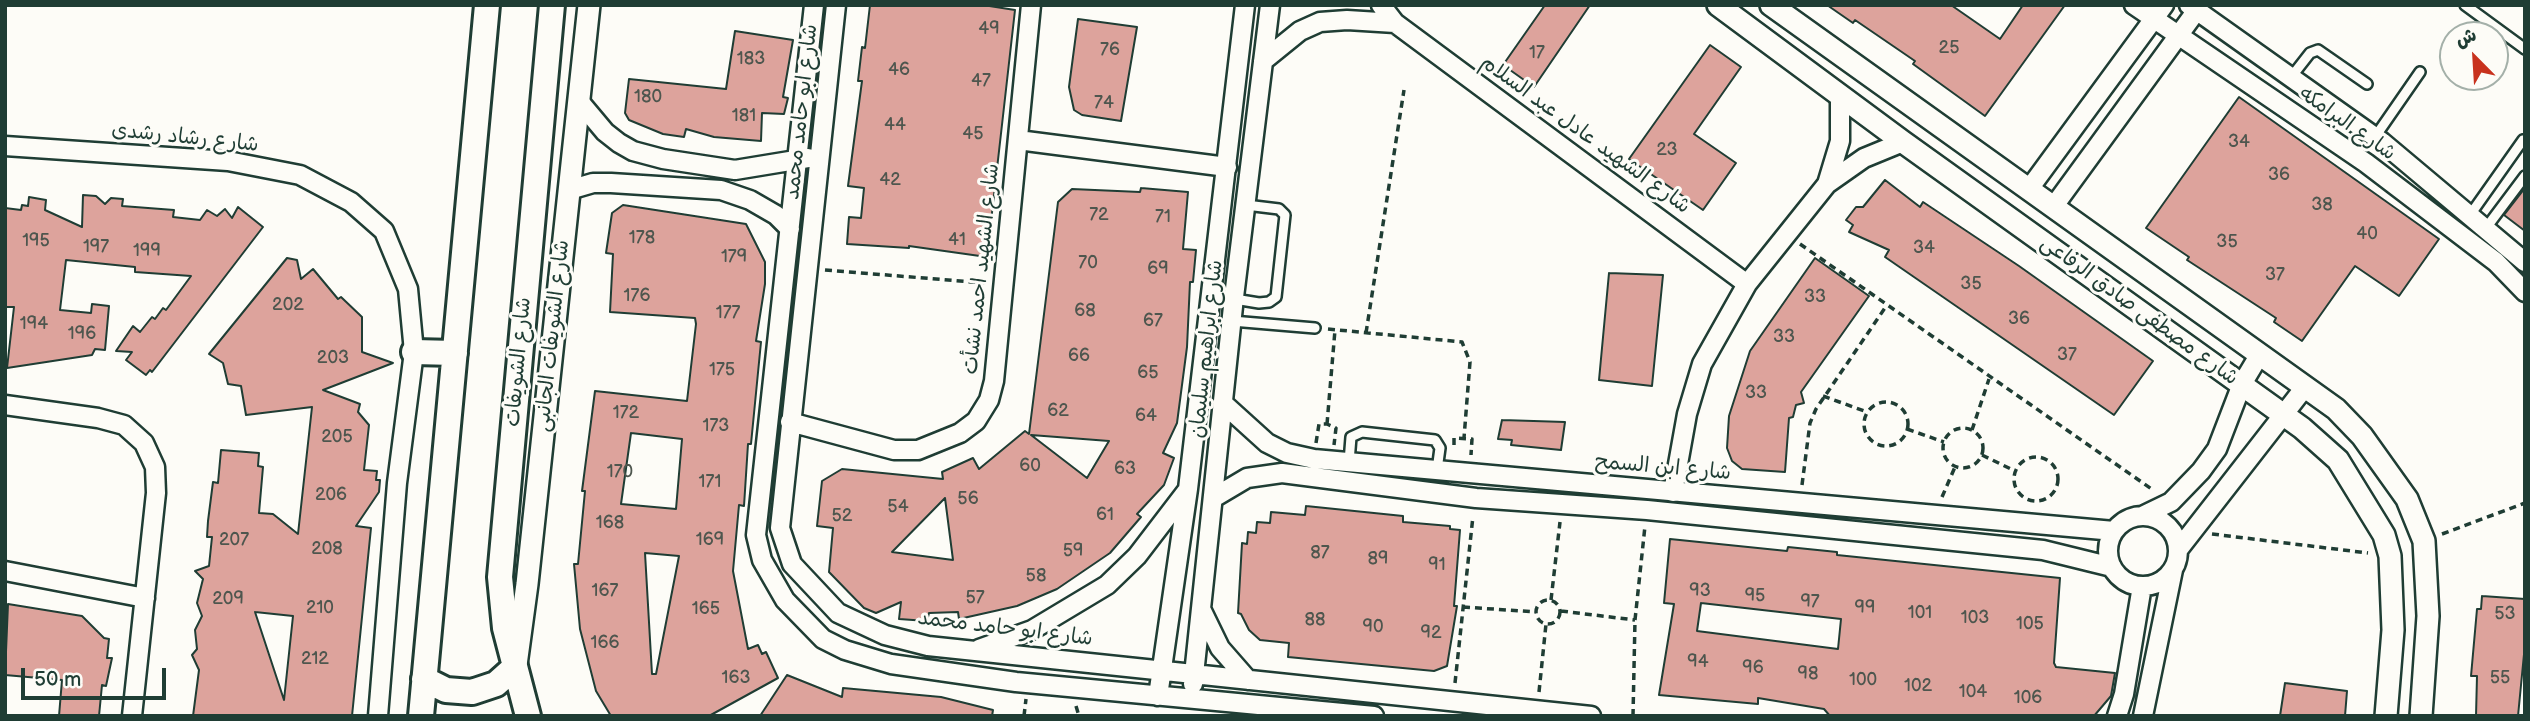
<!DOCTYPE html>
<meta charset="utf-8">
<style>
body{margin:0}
#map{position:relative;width:2530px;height:721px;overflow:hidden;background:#fdfcf7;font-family:"Balsamiq Sans","Playpen Sans Arabic",sans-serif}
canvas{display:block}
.frame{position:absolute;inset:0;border:7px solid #1f3d34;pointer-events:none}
.north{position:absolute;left:2439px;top:21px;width:70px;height:70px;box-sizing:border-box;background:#fdfcf7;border:2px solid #a4b0a9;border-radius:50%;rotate:336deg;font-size:19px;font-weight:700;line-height:28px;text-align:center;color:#1f3d34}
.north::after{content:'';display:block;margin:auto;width:24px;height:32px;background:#c8321e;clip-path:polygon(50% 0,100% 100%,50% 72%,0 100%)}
.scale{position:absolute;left:21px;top:668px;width:145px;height:32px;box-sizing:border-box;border:4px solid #1f3d34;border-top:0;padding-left:9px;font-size:21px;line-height:24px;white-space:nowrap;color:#1f3d34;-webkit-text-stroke:5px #fdfcf7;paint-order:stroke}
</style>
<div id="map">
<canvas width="2530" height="721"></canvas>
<div class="frame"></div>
<div class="north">ش</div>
<div class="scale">50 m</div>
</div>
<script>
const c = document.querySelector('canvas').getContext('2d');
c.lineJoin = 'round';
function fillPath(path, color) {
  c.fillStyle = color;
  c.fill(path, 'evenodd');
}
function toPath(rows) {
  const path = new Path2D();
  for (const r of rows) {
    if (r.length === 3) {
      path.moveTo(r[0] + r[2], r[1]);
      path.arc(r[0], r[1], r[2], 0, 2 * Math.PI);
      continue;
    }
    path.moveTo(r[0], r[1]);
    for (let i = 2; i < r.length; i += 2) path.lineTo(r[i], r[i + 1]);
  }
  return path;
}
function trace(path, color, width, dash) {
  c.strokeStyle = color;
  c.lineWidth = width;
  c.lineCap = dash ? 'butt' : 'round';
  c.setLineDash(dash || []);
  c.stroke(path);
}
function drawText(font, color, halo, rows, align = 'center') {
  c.font = font + ' "Balsamiq Sans","Playpen Sans Arabic",sans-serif';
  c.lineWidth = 6;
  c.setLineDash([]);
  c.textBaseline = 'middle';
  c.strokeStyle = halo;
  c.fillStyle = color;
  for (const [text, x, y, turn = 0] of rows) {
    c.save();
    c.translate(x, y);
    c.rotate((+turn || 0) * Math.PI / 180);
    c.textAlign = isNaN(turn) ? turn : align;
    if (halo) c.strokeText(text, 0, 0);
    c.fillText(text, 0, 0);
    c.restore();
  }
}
const building = toPath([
 [870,5,983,5,1015,10,987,257,909,246,909,248,847,244,849,217,861,218,864,188,848,186,862,81,858,81,862,47,865,48,870,5],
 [1545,5,1590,5,1534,87,1503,65,1545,5],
 [1827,5,1951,5,2000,39,2023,5,2065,5,1985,116,1913,64,1915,61,1855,20,1853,23,1827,5],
 [1078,19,1137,27,1121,121,1082,115,1074,110,1069,87,1078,19],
 [735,31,793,40,783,97,788,98,784,114,762,113,761,141,714,137,686,129,684,137,663,134,629,120,625,113,629,79,726,89,735,31],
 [1710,45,1741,67,1694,134,1736,163,1703,210,1629,159,1710,45],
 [2239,97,2439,239,2399,296,2355,266,2302,341,2274,322,2276,318,2187,260,2189,257,2146,228,2239,97],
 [1885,180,1920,207,1923,202,2019,266,2153,361,2114,415,1885,257,1889,250,1849,232,1853,225,1846,220,1856,207,1863,207,1885,180],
 [1141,188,1188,192,1183,249,1196,250,1193,282,1190,282,1187,347,1177,423,1163,453,1174,458,1164,485,1137,514,1141,517,1110,553,1057,589,1017,606,959,619,958,612,929,613,927,621,899,619,901,602,876,613,864,608,829,572,833,528,817,526,822,481,842,469,943,479,942,472,973,458,979,469,1025,431,1029,434,1058,202,1072,189,1140,192,1141,188],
 [1031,435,1109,441,1087,478,1031,435],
 [945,498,953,560,892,552,945,498],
 [2525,188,2525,231,2504,215,2525,188],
 [83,195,96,196,105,204,111,198,123,199,122,206,174,210,173,217,200,220,207,210,217,216,225,209,232,218,238,207,263,227,152,372,150,370,146,375,126,360,132,352,116,351,133,326,140,332,152,317,155,319,163,308,166,310,191,276,135,272,135,267,66,260,60,310,91,313,92,304,109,306,105,350,95,349,92,355,7,368,14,307,5,307,5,208,21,210,22,205,28,206,29,197,46,200,45,210,82,227,83,195],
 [623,205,746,224,765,262,765,284,756,341,761,342,751,444,748,444,744,506,739,505,733,571,748,649,758,645,762,654,766,652,778,678,709,716,611,716,596,691,580,629,574,564,578,564,585,491,582,491,595,391,687,401,696,324,695,318,610,312,613,254,606,253,612,213,623,205],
 [631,433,682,439,676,509,621,504,631,433],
 [645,553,679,556,656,674,652,674,645,553],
 [287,258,297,260,301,279,313,269,338,299,341,297,362,317,362,352,393,363,323,390,360,404,358,412,369,425,364,470,377,471,376,480,380,480,379,492,356,526,371,528,352,716,193,716,199,670,192,655,197,649,195,630,202,616,197,603,203,579,195,571,209,566,212,537,207,537,208,521,213,482,218,483,221,450,259,453,258,466,263,467,259,513,273,514,298,534,312,407,246,415,241,386,228,384,223,363,209,354,287,258],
 [255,612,293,616,284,700,255,612],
 [1815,258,1869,296,1801,392,1804,403,1796,405,1793,417,1789,418,1785,472,1742,469,1732,461,1727,448,1729,416,1750,351,1815,258],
 [1609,273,1663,275,1652,386,1599,380,1609,273],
 [1502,420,1565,422,1561,450,1511,445,1512,440,1498,439,1502,420],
 [1306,506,1403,516,1403,522,1450,526,1450,529,1460,530,1454,606,1457,606,1447,666,1434,671,1288,657,1289,643,1260,640,1249,630,1241,614,1238,613,1242,543,1247,544,1248,532,1256,533,1257,522,1270,523,1271,512,1305,515,1306,506],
 [1670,539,1787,551,1788,547,1837,552,1837,555,2060,578,2054,663,2056,667,2115,673,2111,696,2094,716,1830,716,1824,709,1758,698,1758,704,1659,695,1674,604,1664,603,1670,539],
 [1701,603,1841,619,1838,649,1697,631,1701,603],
 [2482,596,2525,599,2525,644,2518,716,2476,716,2477,676,2471,676,2477,609,2481,609,2482,596],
 [8,604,82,616,104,638,109,639,107,658,112,658,106,686,102,685,99,716,59,716,62,680,5,675,8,604],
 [787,675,842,697,843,688,941,697,993,710,992,716,760,716,787,675],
 [2285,683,2347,691,2345,716,2280,716,2285,683]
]);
fillPath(building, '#dda39c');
trace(building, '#1f3d34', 2);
const service = toPath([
 [2465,5,2525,49],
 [2292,76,2310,53,2318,50,2367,84],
 [2375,137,2420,72],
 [2470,215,2523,140],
 [2486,228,2525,176],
 [1210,295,1259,303,1269,302,1276,297,1285,215,1279,209,1246,205],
 [1232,321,1315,328],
 [1349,462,1351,437,1362,432,1435,440,1440,448,1437,470]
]);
const minor = toPath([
 [814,5,756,535,762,560,785,600,823,639,845,650,891,664,1016,682,1374,716],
 [836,5,780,528,792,564,838,613,885,635,928,646,1591,716],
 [1381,5,1395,23,1747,284],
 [2134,5,2366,163,2496,262,2525,292],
 [2189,5,2382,142,2525,262],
 [1263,61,1300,31,1320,22,1347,20,1395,23],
 [579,101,605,132,619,143,633,151,663,159,735,170,808,158],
 [1018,140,1227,167],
 [5,146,228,161,300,175,351,202,384,231,408,289,414,352,397,483,378,716],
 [1827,184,1840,141,1840,95],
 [2029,189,2164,5],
 [569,190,593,183,611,183,721,190,750,200,776,215,790,229],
 [2054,206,2197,10],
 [5,405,98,418,124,425,144,443,155,467,156,493,132,716],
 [1225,405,1267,443,1287,453,1314,459,2114,531],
 [790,422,894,450,918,450,960,433,976,421,989,400,994,381,1031,5],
 [1673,492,1687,414,1702,364,1747,284,1827,184,1864,158,1903,142],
 [1215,497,1247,478,1282,473,1476,498,1647,510,2043,550,2112,567],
 [2142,516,2171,502,2201,471,2217,449,2242,384,2260,354],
 [2143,551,35],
 [2178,550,2305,387],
 [5,571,145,598],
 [1202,611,1220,648,1248,680],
 [979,649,1032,630,1107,585,1137,556,1186,492],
 [1193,684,1234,297,1270,5],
 [1158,696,1188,489,1245,5],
 [2117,716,2124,694,2142,586],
 [2143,716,2173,570]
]);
const tertiary = toPath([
 [1718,5,1903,142,2302,428,2338,460,2384,535,2390,556,2393,630,2386,716],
 [1771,5,2336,409,2362,436,2407,499,2424,541,2428,616,2421,716],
 [516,665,527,584,589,5]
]);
const secondary = toPath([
 [414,352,455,353],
 [424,679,446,690,472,692,496,684,515,667],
 [421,716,487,5],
 [528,716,505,628,500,577,552,5]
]);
trace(service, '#1f3d34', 14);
trace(minor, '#1f3d34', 23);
trace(tertiary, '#1f3d34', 26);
trace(secondary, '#1f3d34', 30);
trace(toPath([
 [1800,244,2153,490],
 [825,270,985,283],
 [1328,329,1462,342,1470,362,1464,438],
 [1366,333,1404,90],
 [1823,396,1867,412],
 [1886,424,22],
 [1327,424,1335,330],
 [1963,448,20],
 [1907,429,1944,442],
 [1972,430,1989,379],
 [1316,443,1319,424,1327,424,1336,428,1334,445],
 [1454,445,1454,438,1472,439,1471,455],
 [1982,455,2015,471],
 [2036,479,22],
 [1802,485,1810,423,1816,409,1887,305],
 [1942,497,1955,467],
 [2212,534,2368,553],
 [2442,534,2525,503],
 [1548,612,12],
 [1551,600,1560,522],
 [1463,607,1536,612],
 [1561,611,1635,620],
 [1455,683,1473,516],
 [1539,692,1546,624],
 [1076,706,1079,716],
 [1024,716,1026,699],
 [1633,716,1635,620,1645,526]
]), '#1f3d34', 3.5, [7, 5]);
trace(service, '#fdfcf7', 9);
trace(minor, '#fdfcf7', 18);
trace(tertiary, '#fdfcf7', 21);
trace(secondary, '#fdfcf7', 24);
drawText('18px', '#4e564e', null, [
 ["49",989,29],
 ["25",1949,48],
 ["76",1110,50],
 ["17",1537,53],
 ["183",751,59],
 ["46",899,70],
 ["47",981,81],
 ["180",648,97],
 ["74",1104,103],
 ["181",744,116],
 ["44",895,125],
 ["45",973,134],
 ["34",2239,142],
 ["23",1667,150],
 ["36",2279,175],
 ["42",890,180],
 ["38",2322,205],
 ["72",1099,215],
 ["71",1163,217],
 ["40",2367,234],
 ["178",642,238],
 ["41",957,240],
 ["195",36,241],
 ["35",2227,242],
 ["197",96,247],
 ["34",1924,248],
 ["199",147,251],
 ["179",734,257],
 ["70",1088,263],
 ["69",1158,269],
 ["37",2275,275],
 ["35",1971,284],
 ["176",637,296],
 ["33",1815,297],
 ["202",288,305],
 ["68",1085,311],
 ["177",728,313],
 ["36",2019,319],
 ["67",1153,321],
 ["194",34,324],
 ["196",82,334],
 ["33",1784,337],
 ["37",2067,355],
 ["66",1079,356],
 ["203",333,358],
 ["175",722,370],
 ["65",1148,373],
 ["33",1756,393],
 ["62",1058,411],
 ["172",626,413],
 ["64",1146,416],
 ["173",716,426],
 ["205",337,437],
 ["60",1030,466],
 ["63",1125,469],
 ["170",620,472],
 ["171",710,482],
 ["206",331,495],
 ["56",968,499],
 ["54",898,507],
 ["61",1105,515],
 ["52",842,516],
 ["168",610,523],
 ["207",234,540],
 ["169",710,540],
 ["208",327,549],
 ["59",1073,551],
 ["87",1320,553],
 ["89",1378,559],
 ["91",1437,565],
 ["58",1036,576],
 ["167",605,591],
 ["93",1700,591],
 ["95",1755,596],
 ["57",975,598],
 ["209",228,599],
 ["97",1810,602],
 ["210",320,608],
 ["99",1865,608],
 ["165",706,609],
 ["101",1920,613],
 ["53",2505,614],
 ["103",1975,618],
 ["88",1315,620],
 ["105",2030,624],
 ["90",1373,627],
 ["92",1431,633],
 ["166",605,643],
 ["212",315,659],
 ["94",1698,662],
 ["96",1753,668],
 ["98",1808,674],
 ["163",736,678],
 ["55",2500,678],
 ["100",1863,680],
 ["102",1918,686],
 ["104",1973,692],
 ["106",2028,698]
]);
drawText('21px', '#1f3d34', '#fdfcf7', [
 ["شارع ابو حامد محمد",802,112,-84],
 ["شارع البرامكه",2347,124,35],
 ["شارع الشهيد عادل عبد السلام",1585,135,36],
 ["شارع رشاد رشدى",185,138,6],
 ["شارع الشهيد احمد نشأت",982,269,-84],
 ["شارع مصطفى صادق الرفاعى",2139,311,36],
 ["شارع الشويفات الجانبى",553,336,-84],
 ["شارع ابراهيم سليمان",1207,349,-84],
 ["شارع الشويفات",519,362,-85],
 ["شارع ابن السمح",1663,468,5],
 ["شارع ابو حامد محمد",1005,629,7]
]);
</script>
